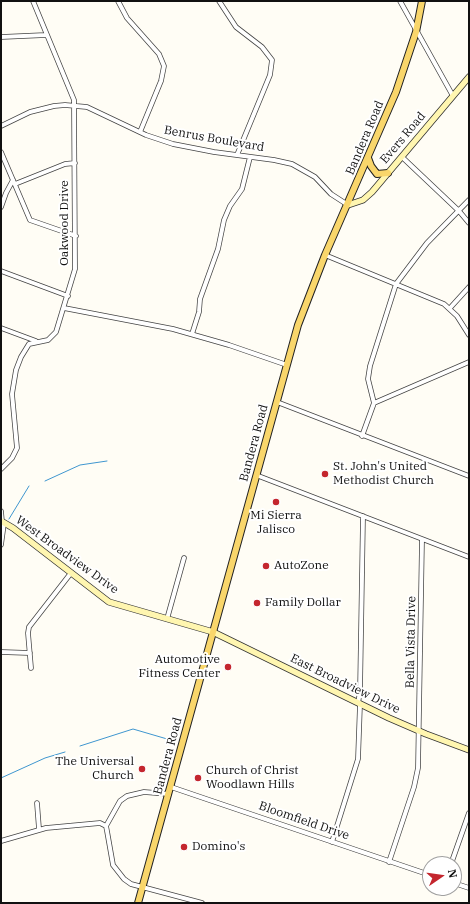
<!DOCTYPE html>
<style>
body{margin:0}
#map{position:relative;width:470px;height:904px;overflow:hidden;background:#fffdf5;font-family:"IBM Plex Serif",serif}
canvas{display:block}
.frame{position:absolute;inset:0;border:2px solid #111;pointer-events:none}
.north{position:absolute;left:422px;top:856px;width:40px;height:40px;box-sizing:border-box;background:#fff;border:1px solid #a0a0a0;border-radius:50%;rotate:77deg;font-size:11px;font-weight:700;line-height:16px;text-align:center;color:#111}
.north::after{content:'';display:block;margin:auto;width:14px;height:18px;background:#c4262e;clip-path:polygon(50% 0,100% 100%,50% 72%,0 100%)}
</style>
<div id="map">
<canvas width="470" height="904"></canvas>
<div class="frame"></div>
<div class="north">N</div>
</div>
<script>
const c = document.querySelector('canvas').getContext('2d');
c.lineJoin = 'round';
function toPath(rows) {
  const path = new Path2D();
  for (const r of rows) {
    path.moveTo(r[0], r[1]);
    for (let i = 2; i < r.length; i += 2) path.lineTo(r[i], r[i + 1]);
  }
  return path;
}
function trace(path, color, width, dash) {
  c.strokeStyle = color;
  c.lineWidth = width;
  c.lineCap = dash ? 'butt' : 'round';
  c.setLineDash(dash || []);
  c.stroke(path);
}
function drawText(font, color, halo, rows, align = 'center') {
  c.font = font + ' "IBM Plex Serif",serif';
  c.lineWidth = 4;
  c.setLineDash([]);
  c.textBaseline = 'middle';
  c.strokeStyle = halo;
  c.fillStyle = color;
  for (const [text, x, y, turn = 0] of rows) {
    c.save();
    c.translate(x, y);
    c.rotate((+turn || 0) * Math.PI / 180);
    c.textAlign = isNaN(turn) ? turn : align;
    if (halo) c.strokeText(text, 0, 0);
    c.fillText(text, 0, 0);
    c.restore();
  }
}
trace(toPath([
 [45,481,80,465,107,461],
 [9,519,29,486],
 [80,746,133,729,174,741],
 [1,778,45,758,65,752]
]), '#3f96cf', 1);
const street = toPath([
 [118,1,127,18,159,54,164,66,161,81,140,132],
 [219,1,236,27,262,47,272,60,270,75,237,155],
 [400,1,453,96],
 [1,37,46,35],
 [1,126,30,112,54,106,65,105,87,107,146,135,173,144,214,152,274,160,292,164,315,177,331,194,348,205],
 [1,152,30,220,76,236],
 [402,157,459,211,469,223],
 [15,184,65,164,75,163],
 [1,207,6,193,13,180],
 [325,255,444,304,457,316,469,335],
 [1,271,68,296],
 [64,308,173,329,229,345,287,365],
 [450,308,469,287],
 [1,328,36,341],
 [192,334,199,312,200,299,218,249,224,220,230,206,242,189,250,157],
 [277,402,469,476],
 [374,403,469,362],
 [362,436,374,403,368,379,370,366,396,284,427,243,469,200],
 [1,469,12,458,17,448,12,394,16,370,21,357,29,344,48,340,56,332,75,269,74,100,33,1],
 [256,475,469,557],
 [1,511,2,522],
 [1,545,4,523],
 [167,619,184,558],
 [1,652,30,653],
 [31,668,28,633,29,627,71,573],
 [358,703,360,692,363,516],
 [171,787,430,875],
 [37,803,39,829],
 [106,826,120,801,127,796,144,792,169,794],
 [1,841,46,828,100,823,106,826,107,831,113,865,124,879,131,884,202,903],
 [332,842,358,759,360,704],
 [389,862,414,787,418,768,422,539],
 [451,864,469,813],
 [454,883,469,888]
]);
const secondary = toPath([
 [348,205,363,200,372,192,469,77],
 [1,521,13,528,109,602,213,632,389,718,426,734,469,750]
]);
const primary = toPath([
 [368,158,371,166,377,174,388,173],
 [138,903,298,325,325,255,396,92,416,32,422,1]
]);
trace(street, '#444', 5.5);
trace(secondary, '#333', 7);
trace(primary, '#222', 8);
trace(street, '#fff', 4);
trace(secondary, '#fff6b0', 5.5);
trace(primary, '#f9d66b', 6);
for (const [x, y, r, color] of [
 [325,474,4,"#c4262e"],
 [276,502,4,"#c4262e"],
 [266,566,4,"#c4262e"],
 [257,603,4,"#c4262e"],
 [228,667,4,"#c4262e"],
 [142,769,4,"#c4262e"],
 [198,778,4,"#c4262e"],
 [184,847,4,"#c4262e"]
]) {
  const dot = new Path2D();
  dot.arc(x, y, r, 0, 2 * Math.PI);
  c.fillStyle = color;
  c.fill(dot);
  trace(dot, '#fff', 1.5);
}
drawText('12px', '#111', '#fff', [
 ["Bandera Road",365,138,-67],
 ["Evers Road",403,138,-50],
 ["Benrus Boulevard",214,139,10],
 ["Oakwood Drive",65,223,-90],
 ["Bandera Road",254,443,-75],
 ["West Broadview Drive",67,555,36],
 ["Bella Vista Drive",411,642,-89],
 ["East Broadview Drive",345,684,26],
 ["Bandera Road",168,756,-75],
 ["Bloomfield Drive",304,821,19]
]);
drawText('12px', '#111', '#fff', [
 ["St. John's United",333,467],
 ["Methodist Church",333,481],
 ["Mi Sierra",276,516,"center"],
 ["Jalisco",276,530,"center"],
 ["AutoZone",274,566],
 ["Family Dollar",265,603],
 ["Automotive",220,660,"right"],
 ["Fitness Center",220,674,"right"],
 ["The Universal",134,762,"right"],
 ["Church",134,776,"right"],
 ["Church of Christ",206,771],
 ["Woodlawn Hills",206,785],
 ["Domino's",192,847]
], 'left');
</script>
